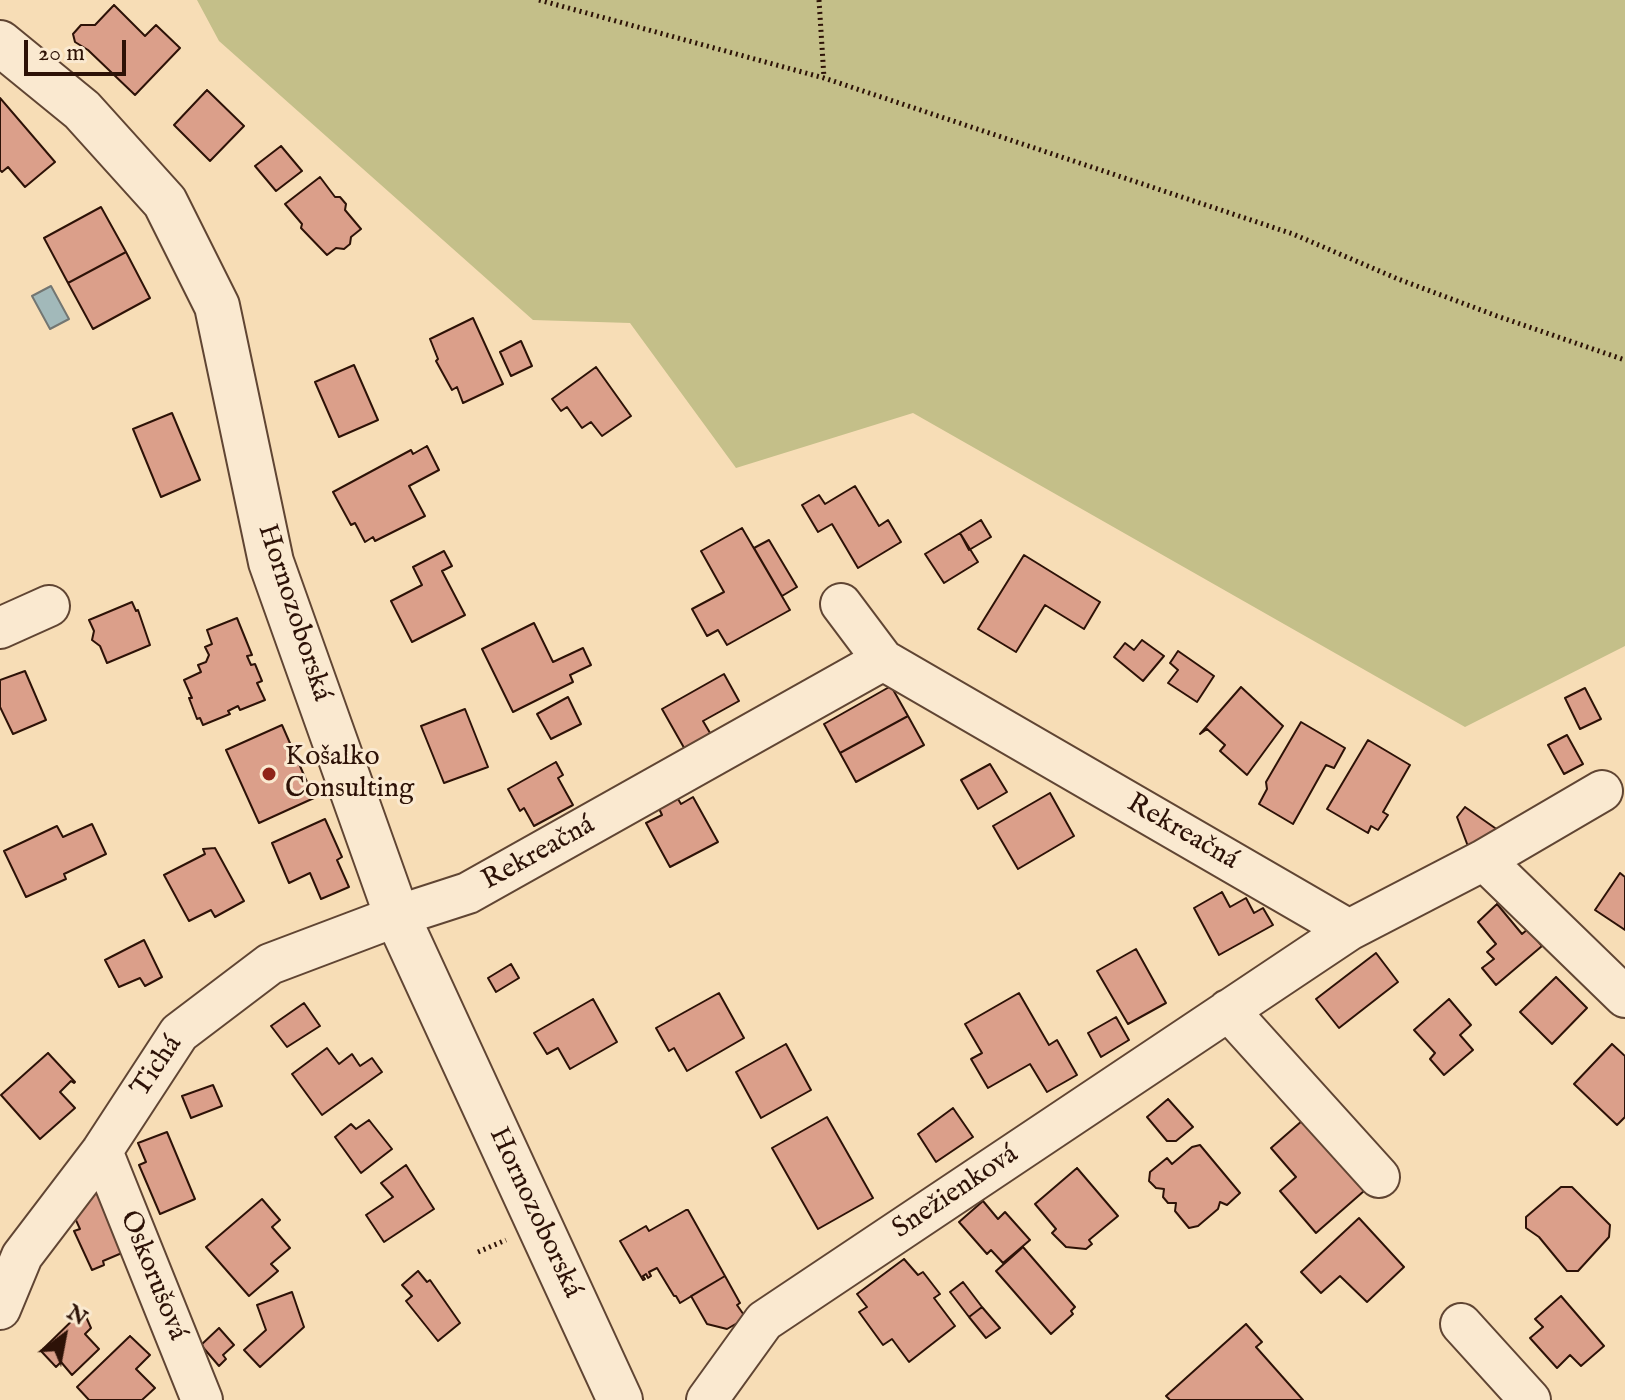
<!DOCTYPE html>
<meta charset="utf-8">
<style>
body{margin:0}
#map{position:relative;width:1625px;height:1400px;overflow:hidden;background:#f7ddb6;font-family:"IM FELL English",serif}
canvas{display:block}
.north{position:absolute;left:24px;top:1296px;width:80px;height:80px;-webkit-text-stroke:6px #fae9d0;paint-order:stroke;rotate:32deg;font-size:22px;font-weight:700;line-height:32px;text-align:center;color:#2d1207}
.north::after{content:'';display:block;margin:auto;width:28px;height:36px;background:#2d1207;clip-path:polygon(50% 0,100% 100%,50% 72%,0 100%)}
.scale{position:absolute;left:24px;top:40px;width:102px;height:36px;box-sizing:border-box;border:4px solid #2d1207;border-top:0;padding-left:10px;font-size:24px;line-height:28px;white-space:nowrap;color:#2d1207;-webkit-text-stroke:6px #fae9d0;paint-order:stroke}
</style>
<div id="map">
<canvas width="1625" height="1400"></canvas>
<div class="north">N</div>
<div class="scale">20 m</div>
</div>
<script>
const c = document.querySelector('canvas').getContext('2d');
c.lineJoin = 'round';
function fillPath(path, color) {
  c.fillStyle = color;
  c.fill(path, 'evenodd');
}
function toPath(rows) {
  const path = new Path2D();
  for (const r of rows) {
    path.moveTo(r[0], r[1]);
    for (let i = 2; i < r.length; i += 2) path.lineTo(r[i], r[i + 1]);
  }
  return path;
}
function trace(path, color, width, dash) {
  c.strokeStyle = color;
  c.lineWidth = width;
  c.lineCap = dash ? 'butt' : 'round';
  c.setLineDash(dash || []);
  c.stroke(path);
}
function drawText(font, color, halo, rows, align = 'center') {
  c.font = font + ' "IM FELL English",serif';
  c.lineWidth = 6;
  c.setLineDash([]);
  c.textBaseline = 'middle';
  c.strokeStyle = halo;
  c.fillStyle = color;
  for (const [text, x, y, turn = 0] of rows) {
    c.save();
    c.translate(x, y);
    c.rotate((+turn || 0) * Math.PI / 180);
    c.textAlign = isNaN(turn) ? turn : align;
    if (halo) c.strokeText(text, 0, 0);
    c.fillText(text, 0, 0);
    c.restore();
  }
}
fillPath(toPath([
 [197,0,1625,0,1625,646,1465,727,913,413,736,468,630,323,533,320,219,41]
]), '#c4bf89');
const water = toPath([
 [51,286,69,319,50,329,32,296,51,286]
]);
fillPath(water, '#a2b9ba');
trace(water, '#737672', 2);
const building = toPath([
 [114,5,145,36,156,25,180,48,135,95,88,50,75,42,73,34,81,25,95,25,114,5],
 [207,90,244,126,210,161,174,125,207,90],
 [0,98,55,162,25,187,8,167,2,172,0,170,0,98],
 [281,146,302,171,276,191,255,166,281,146],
 [320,177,335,197,340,197,346,204,345,210,361,229,351,237,350,244,344,249,336,248,327,255,301,228,302,224,285,204,320,177],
 [101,207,126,252,68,283,44,238,101,207],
 [126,252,150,298,93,329,68,283,126,252],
 [473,318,503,384,463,403,457,387,452,390,436,361,438,359,430,339,473,318],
 [521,341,532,366,511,376,500,352,521,341],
 [354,365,378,420,339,437,315,382,354,365],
 [596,367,631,416,602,436,591,422,582,428,567,407,561,411,552,399,596,367],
 [172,413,200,480,161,497,133,429,172,413],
 [427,446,439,470,409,486,425,516,375,541,373,537,365,542,355,523,351,525,333,492,411,450,413,454,427,446],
 [855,486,879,526,888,520,901,542,858,568,832,524,818,532,802,505,819,495,825,504,855,486],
 [981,520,991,537,969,550,960,533,981,520],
 [742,528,790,610,727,645,718,630,707,636,692,609,724,592,701,551,742,528],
 [960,533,978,562,944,583,925,554,960,533],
 [769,540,797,587,782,596,754,548,769,540],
 [444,551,452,566,442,571,465,615,412,642,391,601,422,585,413,567,444,551],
 [1024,555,1100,602,1084,629,1045,605,1016,652,978,629,1024,555],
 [132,602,136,611,138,610,150,645,107,663,100,646,92,640,94,631,89,620,132,602],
 [237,618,252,655,247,656,251,665,255,664,262,681,257,683,265,700,240,710,238,706,228,711,230,714,203,725,200,718,197,719,189,698,192,698,184,680,201,672,198,665,206,662,209,655,205,647,212,644,207,630,237,618],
 [534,623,553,662,583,648,591,665,570,675,573,682,513,712,482,649,534,623],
 [1142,640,1164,656,1143,681,1114,657,1125,643,1134,650,1142,640],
 [1178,651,1214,676,1197,702,1168,683,1178,670,1170,663,1178,651],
 [25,671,46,720,13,734,0,707,0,680,25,671],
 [724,674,739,701,703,721,713,738,687,753,662,709,724,674],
 [891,686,908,716,840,753,824,724,891,686],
 [1241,687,1283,726,1247,775,1220,751,1225,745,1207,729,1200,734,1241,687],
 [1585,688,1601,719,1580,729,1565,698,1585,688],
 [568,697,581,724,551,739,537,714,568,697],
 [465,709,488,767,444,783,421,726,465,709],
 [908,716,924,745,856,782,840,753,908,716],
 [1301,722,1345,748,1334,768,1326,765,1293,824,1259,804,1267,789,1266,782,1301,722],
 [282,725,314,798,259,823,226,750,282,725],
 [1567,735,1583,764,1564,774,1548,745,1567,735],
 [1368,740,1410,765,1383,812,1388,815,1378,830,1371,826,1368,833,1327,809,1368,740],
 [556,762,563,775,558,778,573,805,534,826,524,808,520,811,508,789,556,762],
 [990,764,1007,792,978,809,961,780,990,764],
 [1050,793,1074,836,1018,869,993,826,1050,793],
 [675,794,681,804,693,797,718,842,670,867,646,823,662,815,657,804,675,794],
 [1465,807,1505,835,1469,849,1457,817,1465,807],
 [325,819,342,857,337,860,349,887,321,899,310,873,289,883,272,843,325,819],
 [92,824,106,854,64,874,66,879,26,897,4,851,57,826,63,837,92,824],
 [215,848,244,901,215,917,211,910,189,921,164,875,205,854,203,849,215,848],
 [1620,873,1625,877,1625,930,1595,910,1620,873],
 [1222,892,1230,907,1246,898,1254,913,1263,908,1273,925,1219,955,1194,908,1222,892],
 [1497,904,1522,934,1528,929,1542,946,1496,985,1482,968,1494,959,1487,952,1496,944,1478,922,1497,904],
 [144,940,162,977,145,986,140,978,119,987,105,960,144,940],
 [1136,949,1166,1003,1128,1024,1097,971,1136,949],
 [1376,953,1398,982,1339,1028,1316,999,1376,953],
 [511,964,519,978,496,992,488,978,511,964],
 [1556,977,1587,1008,1552,1044,1520,1012,1556,977],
 [719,993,744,1038,687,1071,674,1048,669,1051,656,1028,719,993],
 [1019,993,1049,1045,1057,1040,1077,1075,1047,1092,1030,1064,988,1088,971,1059,982,1053,965,1024,1019,993],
 [593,999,617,1042,570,1069,558,1048,547,1054,534,1033,593,999],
 [1449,999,1471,1025,1460,1035,1473,1050,1444,1075,1430,1059,1435,1053,1414,1030,1449,999],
 [304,1003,320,1026,287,1047,271,1026,304,1003],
 [1116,1017,1129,1040,1101,1057,1088,1033,1116,1017],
 [786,1044,811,1090,761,1118,736,1072,786,1044],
 [1612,1044,1625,1056,1625,1117,1617,1125,1574,1084,1612,1044],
 [327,1048,339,1064,352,1054,360,1066,372,1058,382,1072,322,1115,292,1074,327,1048],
 [48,1053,75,1082,74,1083,71,1081,60,1092,75,1108,40,1139,1,1095,48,1053],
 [213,1085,222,1106,191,1118,182,1096,213,1085],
 [1168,1099,1193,1127,1176,1141,1167,1141,1147,1117,1168,1099],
 [953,1108,973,1137,936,1162,918,1134,953,1108],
 [1311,1113,1372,1184,1316,1233,1280,1191,1296,1177,1271,1148,1311,1113],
 [827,1117,873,1198,818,1229,772,1148,827,1117],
 [369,1120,392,1149,361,1173,335,1137,351,1124,356,1129,369,1120],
 [167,1132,195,1199,160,1214,139,1165,146,1162,138,1143,167,1132],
 [1200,1145,1240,1193,1227,1205,1220,1202,1218,1209,1198,1226,1189,1228,1175,1211,1176,1203,1168,1203,1163,1197,1164,1189,1156,1188,1149,1181,1150,1172,1167,1158,1172,1164,1192,1147,1200,1145],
 [406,1165,434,1209,384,1242,366,1215,393,1197,381,1183,406,1165],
 [1077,1168,1118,1216,1089,1240,1092,1244,1086,1249,1066,1247,1052,1233,1056,1229,1035,1204,1077,1168],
 [97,1187,129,1250,103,1261,104,1265,92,1270,74,1231,80,1229,74,1216,97,1187],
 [1561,1187,1572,1187,1610,1225,1609,1237,1578,1271,1567,1271,1539,1237,1526,1228,1526,1217,1561,1187],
 [262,1199,280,1220,272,1227,290,1248,271,1264,278,1271,249,1296,206,1247,262,1199],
 [983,1201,998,1219,1005,1212,1030,1240,1003,1263,991,1250,987,1254,959,1222,983,1201],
 [686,1210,688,1210,725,1276,680,1303,676,1296,674,1296,657,1268,649,1272,651,1276,648,1278,646,1274,643,1276,645,1279,643,1280,620,1241,646,1226,649,1231,686,1210],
 [1359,1218,1404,1267,1367,1302,1340,1276,1321,1293,1301,1272,1359,1218],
 [1023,1247,1075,1307,1071,1311,1073,1314,1051,1334,996,1271,1023,1247],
 [904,1259,918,1275,923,1272,940,1294,934,1298,955,1326,909,1362,892,1339,883,1345,859,1312,867,1307,857,1294,904,1259],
 [418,1271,427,1282,430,1280,460,1323,438,1341,406,1301,412,1296,402,1285,418,1271],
 [725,1276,740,1303,737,1305,746,1318,727,1329,707,1324,691,1296,725,1276],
 [963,1282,982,1307,969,1317,950,1292,963,1282],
 [292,1292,304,1327,260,1367,244,1350,266,1330,257,1305,292,1292],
 [1561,1296,1604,1346,1581,1366,1570,1355,1557,1368,1530,1338,1543,1327,1535,1319,1561,1296],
 [982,1307,1000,1328,986,1338,969,1317,982,1307],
 [83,1310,91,1328,85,1334,99,1349,72,1375,61,1362,56,1367,41,1351,83,1310],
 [1246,1324,1262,1342,1256,1347,1303,1400,1170,1400,1166,1396,1246,1324],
 [219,1328,234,1345,223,1355,226,1359,219,1366,201,1345,219,1328],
 [130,1336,150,1355,136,1369,155,1388,142,1400,89,1400,77,1387,130,1336]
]);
fillPath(building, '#db9f8a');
trace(building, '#2d1207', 2);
const minor = toPath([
 [841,604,883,660],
 [0,628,49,606],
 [1484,860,1602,791],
 [1228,1010,1379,1177],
 [102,1151,202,1400],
 [0,1309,22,1256,102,1151,179,1033,270,964,397,916,468,893,883,660,1349,930],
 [1461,1324,1530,1400],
 [707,1400,764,1321,1349,930,1484,860,1625,997]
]);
const tertiary = toPath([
 [0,43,82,110,165,202,217,306,271,562,397,916,620,1400]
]);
trace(minor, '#604533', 44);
trace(tertiary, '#604533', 48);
trace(toPath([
 [539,0,824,78,1293,234,1398,279,1497,316,1625,360],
 [819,0,824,78],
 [478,1252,506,1240]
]), '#2d1207', 5, [2, 4]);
trace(minor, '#fae9d0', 40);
trace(tertiary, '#fae9d0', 44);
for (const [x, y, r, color] of [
 [269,774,8,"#8f2418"]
]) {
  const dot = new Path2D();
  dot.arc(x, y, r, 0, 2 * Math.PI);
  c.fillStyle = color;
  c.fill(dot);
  trace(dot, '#fae9d0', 3);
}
drawText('28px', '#2d1207', '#fae9d0', [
 ["Hornozoborská",293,613,72],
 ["Rekreačná",1182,833,30],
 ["Rekreačná",539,854,-29],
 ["Tichá",158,1067,-56],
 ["Snežienková",956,1193,-34],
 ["Hornozoborská",534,1213,65],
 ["Oskorušová",152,1276,68]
]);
drawText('28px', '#2d1207', '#fae9d0', [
 ["Košalko",285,758],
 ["Consulting",285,790]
], 'left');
</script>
